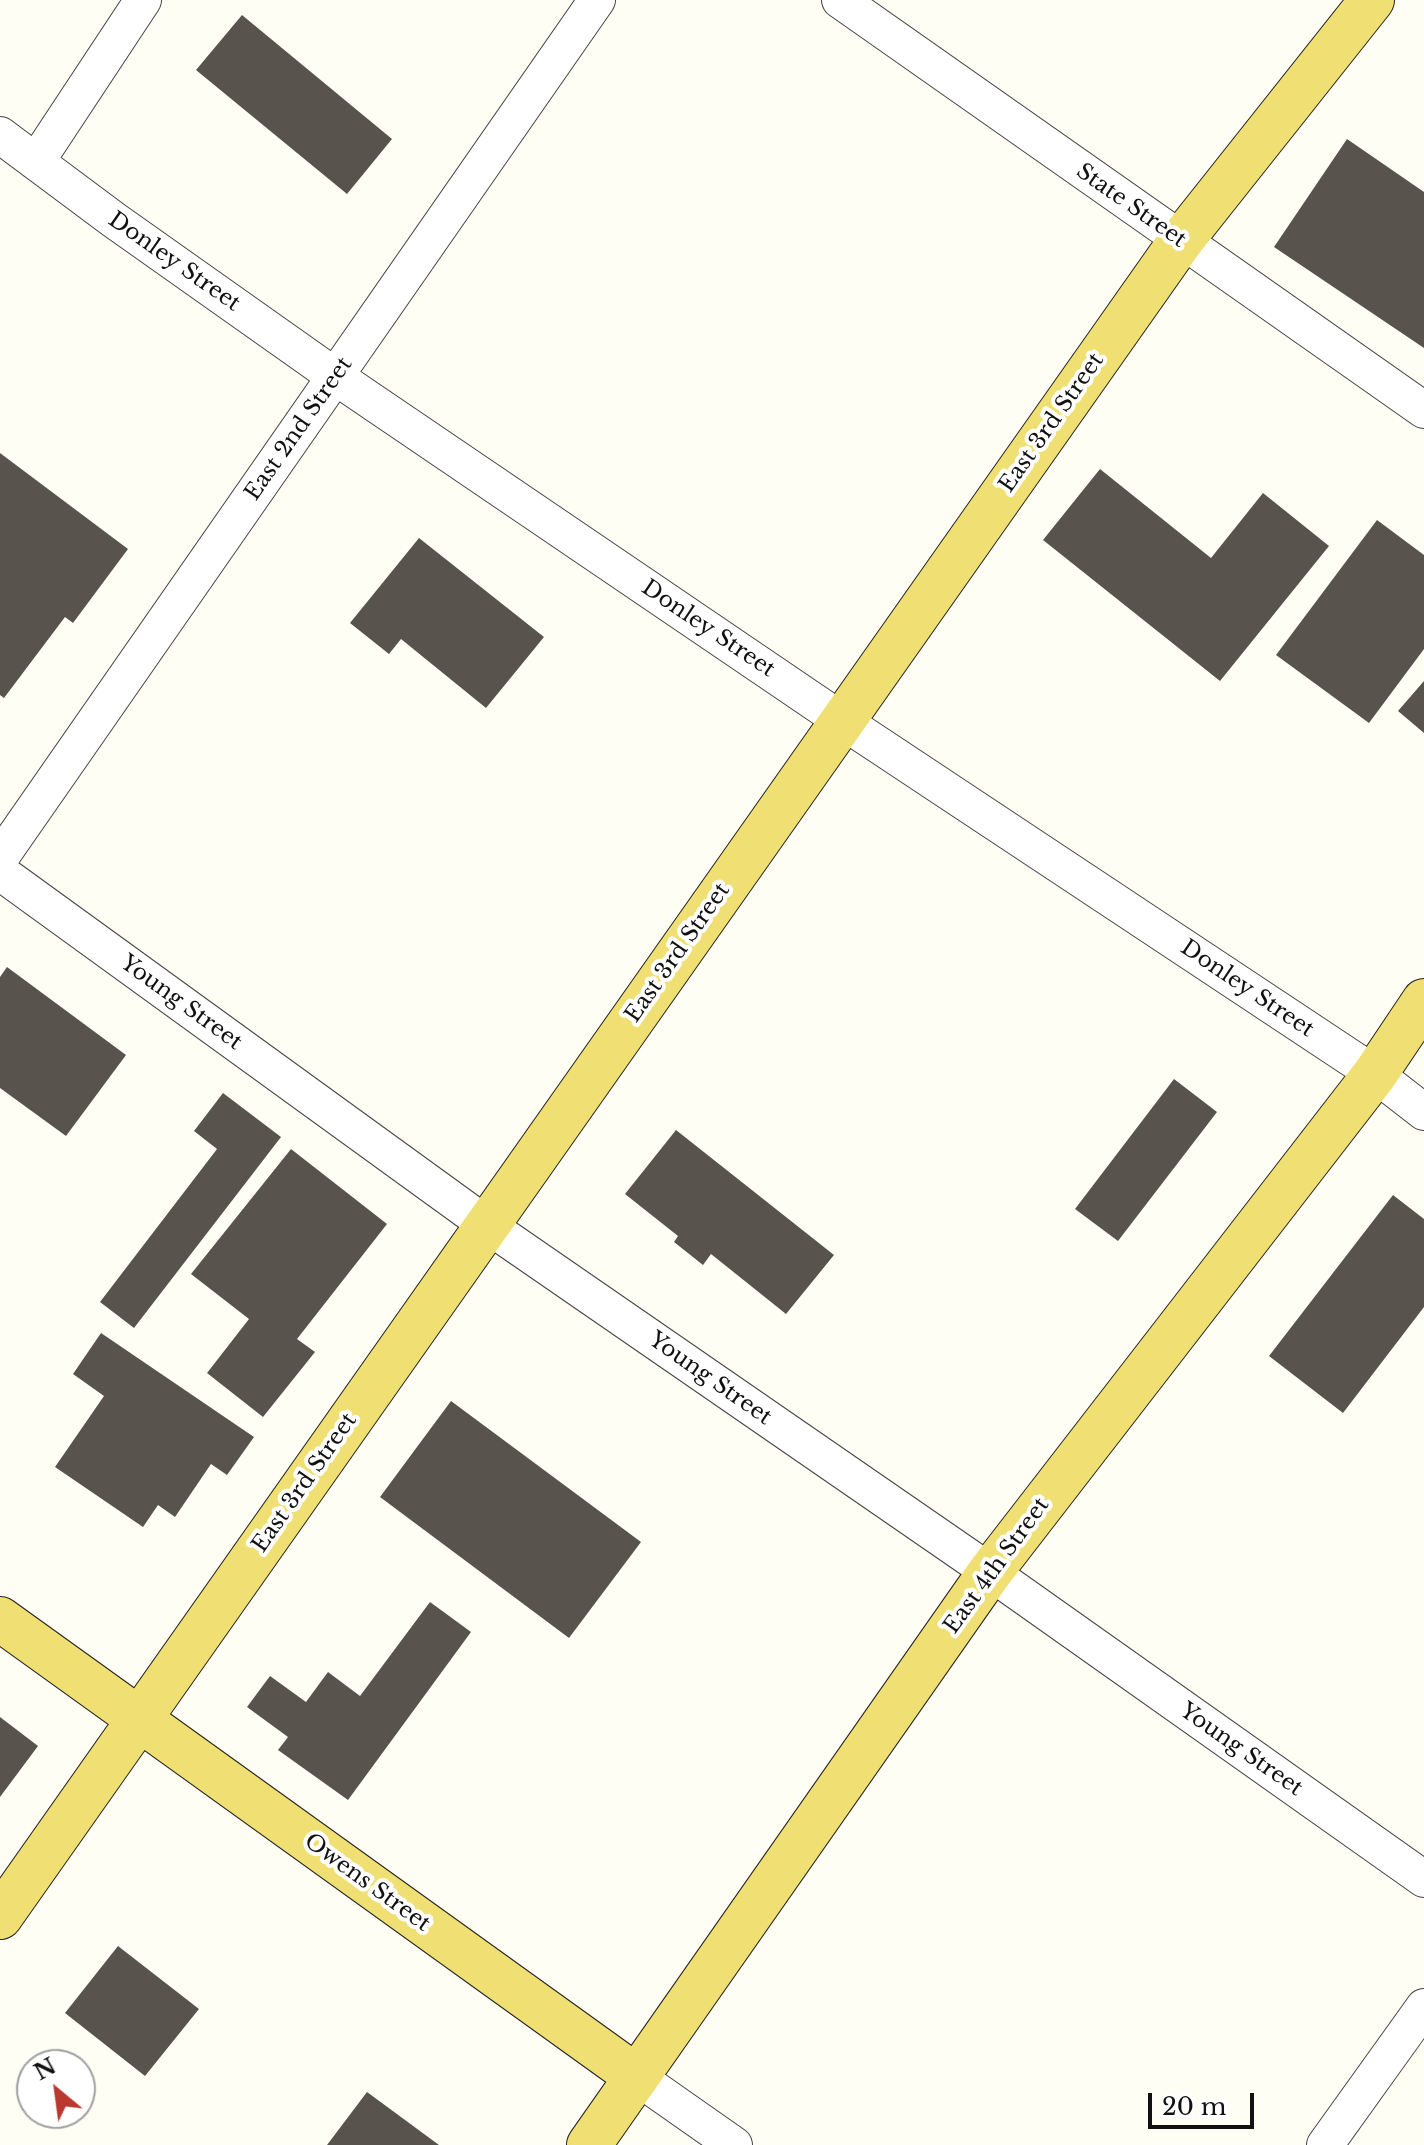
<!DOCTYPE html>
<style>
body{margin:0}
#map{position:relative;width:1424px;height:2145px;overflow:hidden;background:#fefef5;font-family:"Libre Baskerville",serif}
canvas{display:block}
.north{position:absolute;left:16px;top:2049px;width:80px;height:80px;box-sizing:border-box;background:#fff;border:2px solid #a0a0a0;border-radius:50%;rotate:331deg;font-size:22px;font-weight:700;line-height:32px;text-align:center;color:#111}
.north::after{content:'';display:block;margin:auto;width:28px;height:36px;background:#ba392f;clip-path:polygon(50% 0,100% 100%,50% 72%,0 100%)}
.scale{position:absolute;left:1148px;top:2093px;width:106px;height:36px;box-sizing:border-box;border:4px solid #111;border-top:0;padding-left:10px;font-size:24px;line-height:28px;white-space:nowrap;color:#111;-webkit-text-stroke:6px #fff;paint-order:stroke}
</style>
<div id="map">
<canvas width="1424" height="2145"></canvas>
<div class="north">N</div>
<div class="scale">20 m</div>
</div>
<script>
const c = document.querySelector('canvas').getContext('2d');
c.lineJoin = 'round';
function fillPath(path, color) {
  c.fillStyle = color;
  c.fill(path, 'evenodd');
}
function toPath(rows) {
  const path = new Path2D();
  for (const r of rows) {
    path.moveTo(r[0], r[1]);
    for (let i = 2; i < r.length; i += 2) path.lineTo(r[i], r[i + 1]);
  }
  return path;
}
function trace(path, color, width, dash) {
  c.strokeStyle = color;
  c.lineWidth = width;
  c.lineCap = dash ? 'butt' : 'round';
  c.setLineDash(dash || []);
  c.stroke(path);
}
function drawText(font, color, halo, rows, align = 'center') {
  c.font = font + ' "Libre Baskerville",serif';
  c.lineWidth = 8;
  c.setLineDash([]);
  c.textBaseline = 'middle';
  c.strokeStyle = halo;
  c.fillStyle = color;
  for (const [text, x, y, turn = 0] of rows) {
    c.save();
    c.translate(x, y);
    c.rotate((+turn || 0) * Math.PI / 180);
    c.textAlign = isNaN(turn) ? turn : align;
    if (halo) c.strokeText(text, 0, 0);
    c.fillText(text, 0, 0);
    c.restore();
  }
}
fillPath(toPath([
 [242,15,392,139,347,194,196,70],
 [1347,139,1424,192,1424,348,1274,247],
 [0,453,128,549,73,623,65,617,4,698,0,695],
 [1100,469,1211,558,1263,493,1329,546,1220,681,1043,540],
 [1377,520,1424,555,1424,649,1369,723,1276,655],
 [419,538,544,637,486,708,401,639,389,654,350,623],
 [1424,681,1424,733,1398,711],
 [7,967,126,1055,66,1136,0,1088,0,977],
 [1174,1079,1217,1112,1118,1241,1075,1209],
 [223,1093,281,1137,134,1328,100,1302,217,1149,194,1131],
 [676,1130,834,1255,786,1314,711,1254,703,1265,674,1242,678,1236,625,1194],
 [291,1149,387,1224,297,1339,315,1352,263,1417,207,1373,249,1319,191,1274],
 [1393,1195,1424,1219,1424,1307,1343,1413,1269,1356],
 [101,1333,254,1437,227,1475,211,1464,175,1517,158,1505,143,1527,55,1467,104,1396,73,1374],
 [451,1401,641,1542,569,1638,380,1497],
 [430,1602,471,1632,348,1800,278,1750,288,1737,247,1707,270,1676,306,1702,328,1672,360,1696],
 [0,1717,38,1746,0,1797],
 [118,1946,199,2009,145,2076,65,2013],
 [367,2092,439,2145,327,2145]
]), '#59534d');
const minor = toPath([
 [840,0,1424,410],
 [0,135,114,220,336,377,841,720,1375,1074,1424,1112],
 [36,162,143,0],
 [0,858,597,0],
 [0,872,487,1225,990,1572,1424,1879],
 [637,2077,734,2145],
 [1325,2145,1424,2007]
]);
const major = toPath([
 [0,1619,637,2077],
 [0,1917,1180,242,1372,0],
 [589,2145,990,1572,1375,1074,1424,1001]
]);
trace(minor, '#444', 38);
trace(major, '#222', 46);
trace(minor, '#fff', 36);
trace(major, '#f0e073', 44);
drawText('22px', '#111', '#fff', [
 ["State Street",1131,206,35],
 ["Donley Street",174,262,35],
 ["East 3rd Street",1052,423,-55],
 ["East 2nd Street",299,429,-55],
 ["Donley Street",708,629,34],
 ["East 3rd Street",678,953,-55],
 ["Donley Street",1247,989,34],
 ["Young Street",181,1003,36],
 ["Young Street",710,1379,35],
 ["East 3rd Street",305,1483,-55],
 ["East 4th Street",997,1566,-54],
 ["Young Street",1241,1750,35],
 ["Owens Street",367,1883,36]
]);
</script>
